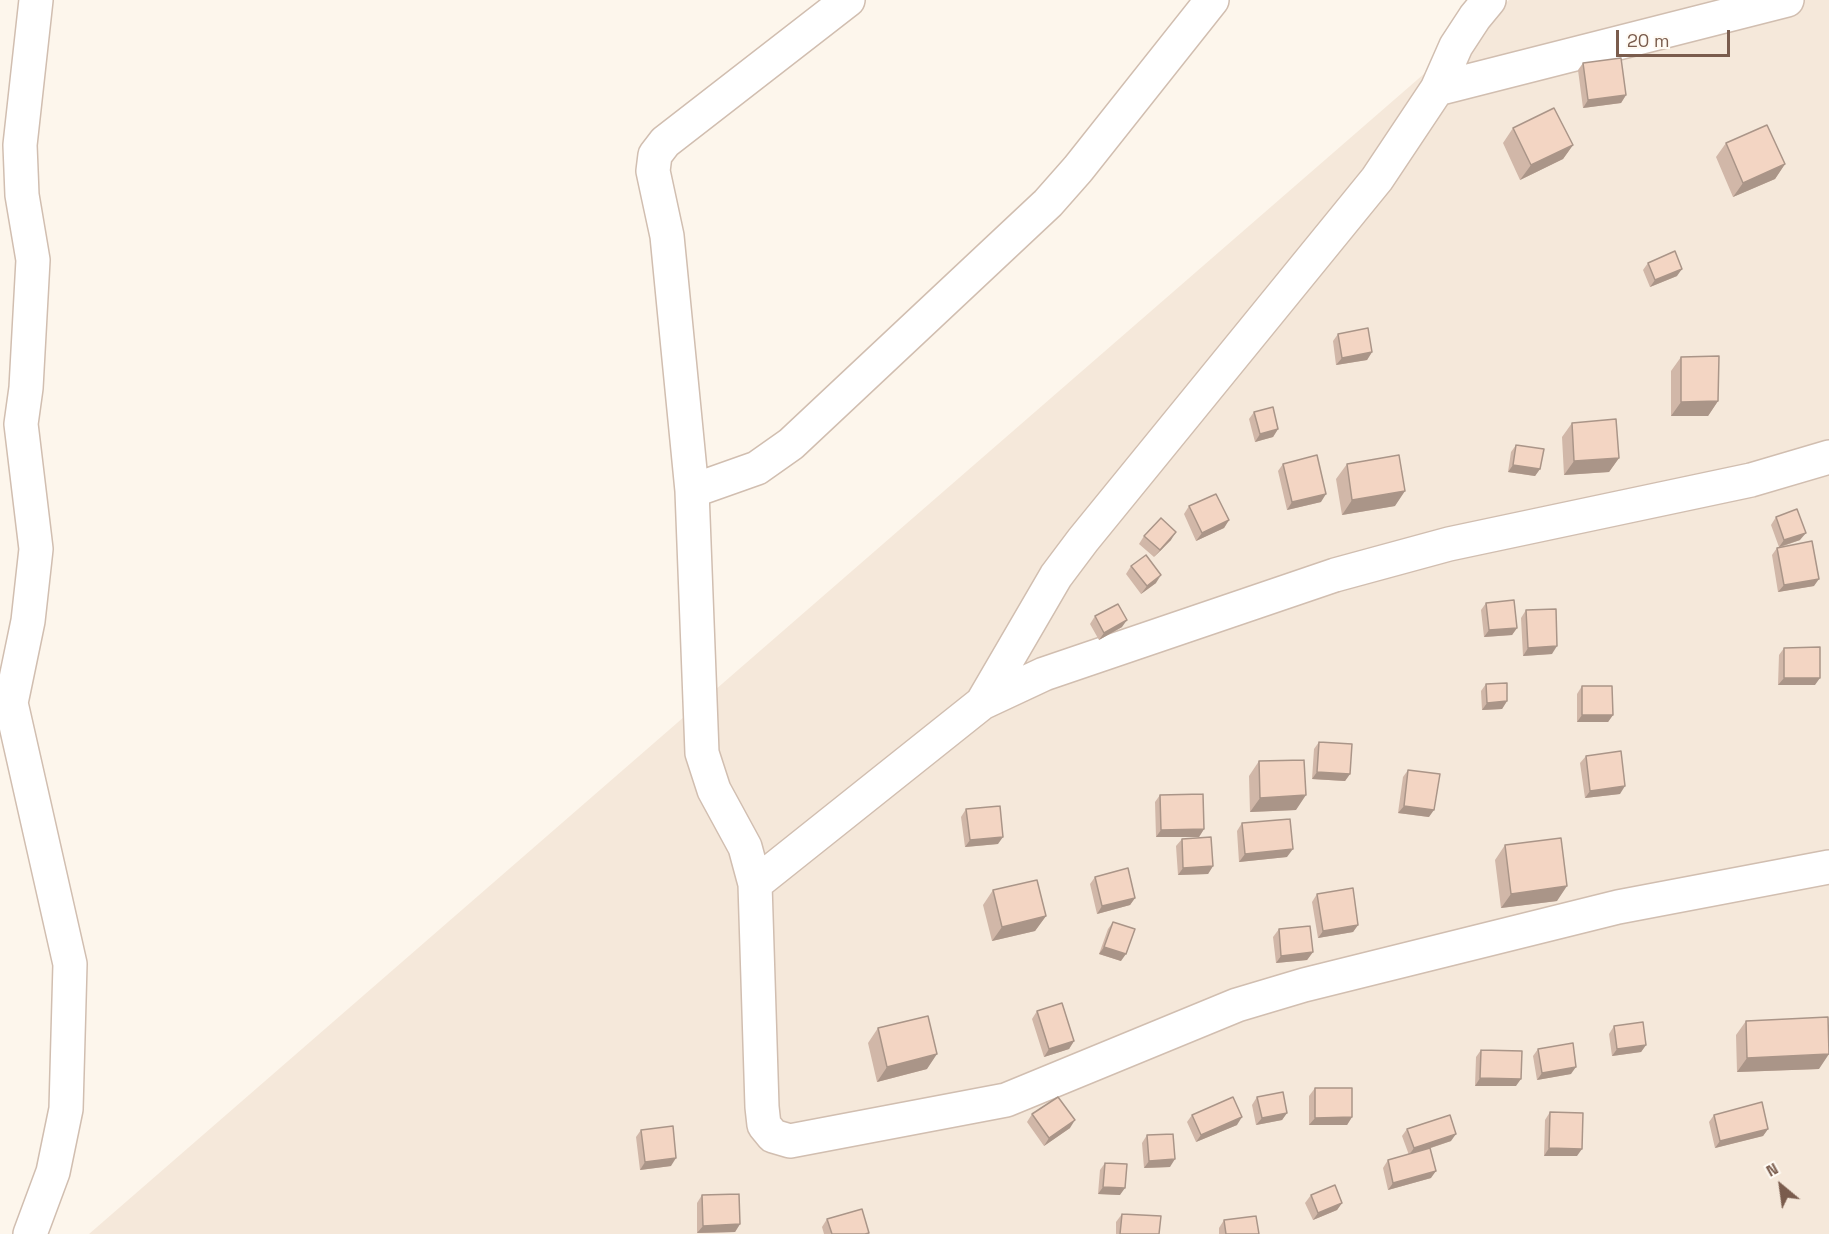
<!DOCTYPE html>
<style>
body{margin:0}
#map{position:relative;width:1829px;height:1234px;overflow:hidden;background:#fdf6ec;font-family:"Space Grotesk",sans-serif}
canvas{display:block}
.north{position:absolute;left:1751px;top:1156px;width:60px;height:60px;-webkit-text-stroke:4px #fffaf3;paint-order:stroke;rotate:331deg;font-size:16px;font-weight:700;line-height:24px;text-align:center;color:#7a5c4d}
.north::after{content:'';display:block;margin:auto;width:21px;height:27px;background:#7a5c4d;clip-path:polygon(50% 0,100% 100%,50% 72%,0 100%)}
.scale{position:absolute;left:1616px;top:30px;width:114px;height:27px;box-sizing:border-box;border:3px solid #7a5c4d;border-top:0;padding-left:8px;font-size:18px;line-height:21px;white-space:nowrap;color:#7a5c4d;-webkit-text-stroke:4px #fffaf3;paint-order:stroke}
</style>
<div id="map">
<canvas width="1829" height="1234"></canvas>
<div class="north">N</div>
<div class="scale">20 m</div>
</div>
<script>
const c = document.querySelector('canvas').getContext('2d');
c.lineJoin = 'round';
function fillPath(path, color) {
  c.fillStyle = color;
  c.fill(path, 'evenodd');
}
function toPath(rows) {
  const path = new Path2D();
  for (const r of rows) {
    path.moveTo(r[0], r[1]);
    for (let i = 2; i < r.length; i += 2) path.lineTo(r[i], r[i + 1]);
  }
  return path;
}
function trace(path, color, width, dash) {
  c.strokeStyle = color;
  c.lineWidth = width;
  c.lineCap = dash ? 'butt' : 'round';
  c.setLineDash(dash || []);
  c.stroke(path);
}
fillPath(toPath([
 [1509,0,1829,0,1829,1234,89,1234]
]), '#f5e8da');
const minor = toPath([
 [848,0,665,142,655,155,653,171,667,236,692,491,702,753,714,790,745,847,755,884,762,1107,764,1125,773,1136,790,1141,1006,1100,1237,1005,1304,985,1618,907,1829,867],
 [1437,89,1787,0],
 [692,491,757,468,791,444,1048,203,1078,169,1212,0],
 [982,703,1056,576,1083,540,1377,179,1437,89,1456,46,1475,17,1489,0],
 [755,884,982,703,1044,674,1335,575,1449,544,1751,480,1829,457],
 [30,1234,53,1172,66,1109,70,964,11,703,28,621,36,549,21,424,26,388,33,260,22,195,20,145,36,0]
]);
trace(minor, '#d1beb0', 36);
trace(minor, '#fff', 33);
fillPath(toPath([
 [1583,63,1626,95,1621,103,1583,108,1578,70],
 [1513,128,1573,145,1563,159,1520,180,1503,143],
 [1726,143,1785,164,1775,179,1733,197,1716,157],
 [1648,263,1677,276,1650,287,1643,270],
 [1338,334,1372,352,1367,360,1336,365,1333,341],
 [1681,357,1718,401,1708,416,1671,416,1671,371],
 [1254,412,1278,429,1273,437,1255,442,1249,419],
 [1572,423,1619,458,1609,472,1564,475,1562,437],
 [1516,445,1540,469,1535,476,1508,472,1511,452],
 [1283,464,1321,502,1287,510,1278,471],
 [1347,464,1395,506,1342,515,1336,479],
 [1189,506,1229,520,1224,528,1196,541,1184,514],
 [1776,517,1800,540,1781,547,1814,586,1778,592,1772,555,1777,548,1779,547,1771,525],
 [1144,536,1171,540,1154,557,1139,544],
 [1131,566,1156,583,1141,594,1126,574],
 [1486,603,1517,628,1512,635,1484,637,1481,610],
 [1526,610,1552,654,1523,656,1521,618],
 [1095,616,1122,627,1099,640,1090,624],
 [1784,648,1815,685,1778,685,1779,655],
 [1486,684,1507,701,1502,709,1482,710,1481,691],
 [1582,686,1613,715,1608,722,1577,722,1577,694],
 [1319,742,1350,774,1345,781,1312,779,1314,749],
 [1586,756,1620,794,1585,798,1580,763],
 [1259,761,1296,810,1250,812,1249,776],
 [1408,770,1429,817,1398,813,1403,777],
 [1160,795,1204,829,1199,837,1156,837,1155,802],
 [966,809,998,844,965,847,961,817],
 [1242,823,1287,857,1239,862,1237,831],
 [1182,839,1213,866,1208,874,1178,875,1176,846],
 [1505,845,1557,901,1501,908,1495,860],
 [1095,877,1135,898,1130,905,1097,914,1090,884],
 [993,890,1046,916,1035,931,992,941,983,905],
 [1317,894,1358,925,1353,932,1318,938,1312,902],
 [1113,922,1121,961,1099,954,1108,929],
 [1279,929,1313,952,1307,960,1276,963,1273,937],
 [1037,1011,1074,1041,1069,1049,1044,1057,1032,1019],
 [1746,1021,1819,1069,1737,1072,1736,1035],
 [1614,1026,1646,1045,1641,1052,1612,1056,1609,1034],
 [878,1028,927,1069,877,1082,868,1043],
 [1538,1049,1571,1074,1537,1080,1533,1056],
 [1481,1050,1516,1086,1475,1086,1476,1057],
 [1315,1088,1352,1117,1347,1125,1309,1125,1309,1096],
 [1257,1097,1287,1113,1282,1120,1256,1125,1252,1105],
 [1550,1112,1577,1156,1544,1156,1545,1120],
 [1032,1114,1070,1128,1044,1146,1027,1122],
 [1192,1115,1237,1125,1196,1142,1187,1122],
 [1714,1115,1768,1129,1763,1136,1715,1148,1709,1122],
 [1407,1129,1451,1141,1428,1149,1431,1178,1388,1190,1383,1168,1388,1160,1409,1155,1402,1136],
 [641,1130,671,1166,640,1170,636,1137],
 [1147,1135,1170,1167,1144,1168,1142,1143],
 [1105,1163,1120,1195,1098,1194,1100,1170],
 [702,1195,740,1224,735,1232,697,1233,697,1203],
 [1311,1195,1342,1203,1337,1210,1313,1220,1305,1203],
 [1122,1214,1159,1234,1116,1234,1116,1222],
 [827,1219,869,1233,868,1234,824,1234,822,1227],
 [1224,1220,1259,1234,1219,1234,1219,1228]
]), '#d1b7a8');
fillPath(toPath([
 [1626,95,1621,103,1583,108,1588,100],
 [1573,145,1563,159,1520,180,1531,165],
 [1785,164,1775,179,1733,197,1743,183],
 [1682,269,1677,276,1650,287,1655,280],
 [1372,352,1367,360,1336,365,1342,358],
 [1718,401,1708,416,1671,416,1681,402],
 [1278,429,1273,437,1255,442,1260,434],
 [1619,458,1609,472,1564,475,1574,461],
 [1513,465,1540,469,1535,476,1508,472],
 [1405,491,1395,506,1342,515,1352,500],
 [1326,494,1321,502,1287,510,1292,502],
 [1229,520,1224,528,1196,541,1202,533],
 [1176,532,1171,540,1154,557,1160,550],
 [1806,533,1800,540,1779,547,1784,540],
 [1161,575,1156,583,1141,594,1147,586],
 [1819,579,1814,586,1778,592,1784,585],
 [1127,620,1122,627,1099,640,1104,633],
 [1517,628,1512,635,1484,637,1489,630],
 [1557,646,1552,654,1523,656,1528,648],
 [1784,678,1820,678,1815,685,1778,685],
 [1507,701,1502,709,1482,710,1487,703],
 [1582,715,1613,715,1608,722,1577,722],
 [1317,772,1350,774,1345,781,1312,779],
 [1625,786,1620,794,1585,798,1590,791],
 [1306,795,1296,810,1250,812,1260,798],
 [1404,806,1434,810,1429,817,1398,813],
 [1204,829,1199,837,1156,837,1161,830],
 [1003,837,998,844,965,847,970,840],
 [1293,849,1287,857,1239,862,1245,854],
 [1213,866,1208,874,1178,875,1183,868],
 [1567,886,1557,901,1501,908,1511,894],
 [1135,898,1130,905,1097,914,1102,906],
 [1046,916,1035,931,992,941,1002,927],
 [1358,925,1353,932,1318,938,1323,931],
 [1104,947,1126,954,1121,961,1099,954],
 [1313,952,1307,960,1276,963,1281,956],
 [1074,1041,1069,1049,1044,1057,1049,1049],
 [1646,1045,1641,1052,1612,1056,1617,1049],
 [937,1054,927,1069,877,1082,887,1067],
 [1829,1054,1819,1069,1737,1072,1747,1058],
 [1576,1067,1571,1074,1537,1080,1542,1073],
 [1480,1078,1521,1079,1516,1086,1475,1086],
 [1287,1113,1282,1120,1256,1125,1262,1118],
 [1242,1117,1237,1125,1196,1142,1201,1135],
 [1352,1117,1347,1125,1309,1125,1315,1118],
 [1075,1120,1070,1128,1044,1146,1049,1138],
 [1768,1129,1763,1136,1715,1148,1720,1141],
 [1456,1134,1451,1141,1409,1155,1414,1148],
 [1549,1148,1582,1149,1577,1156,1544,1156],
 [676,1158,671,1166,640,1170,645,1162],
 [1175,1159,1170,1167,1144,1168,1149,1161],
 [1436,1171,1431,1178,1388,1190,1393,1183],
 [1103,1187,1125,1188,1120,1195,1098,1194],
 [1342,1203,1337,1210,1313,1220,1318,1213],
 [740,1224,735,1232,697,1233,703,1226]
]), '#aa9588');
const building = toPath([
 [1621,58,1626,95,1588,100,1583,63,1621,58],
 [1554,108,1573,145,1531,165,1513,128,1554,108],
 [1767,125,1785,164,1743,183,1726,143,1767,125],
 [1675,251,1682,269,1655,280,1648,263,1675,251],
 [1368,328,1372,352,1342,358,1338,334,1368,328],
 [1719,356,1718,401,1681,402,1681,357,1719,356],
 [1273,407,1278,429,1260,434,1254,412,1273,407],
 [1616,419,1619,458,1574,461,1572,423,1616,419],
 [1516,445,1544,449,1540,469,1513,465,1516,445],
 [1317,455,1326,494,1292,502,1283,464,1317,455],
 [1399,455,1405,491,1352,500,1347,464,1399,455],
 [1216,494,1229,520,1202,533,1189,506,1216,494],
 [1797,509,1806,533,1784,540,1776,517,1797,509],
 [1161,518,1176,532,1160,550,1144,536,1161,518],
 [1812,541,1819,579,1784,585,1777,548,1812,541],
 [1146,555,1161,575,1147,586,1131,566,1146,555],
 [1514,600,1517,628,1489,630,1486,603,1514,600],
 [1118,604,1127,620,1104,633,1095,616,1118,604],
 [1556,609,1557,646,1528,648,1526,610,1556,609],
 [1820,647,1820,678,1784,678,1784,648,1820,647],
 [1507,683,1507,701,1487,703,1486,684,1507,683],
 [1582,686,1612,686,1613,715,1582,715,1582,686],
 [1319,742,1352,744,1350,774,1317,772,1319,742],
 [1621,751,1625,786,1590,791,1586,756,1621,751],
 [1304,760,1306,795,1260,798,1259,761,1304,760],
 [1408,770,1440,774,1434,810,1404,806,1408,770],
 [1203,794,1204,829,1161,830,1160,795,1203,794],
 [1000,806,1003,837,970,840,966,809,1000,806],
 [1290,819,1293,849,1245,854,1242,823,1290,819],
 [1211,837,1213,866,1183,868,1182,839,1211,837],
 [1561,838,1567,886,1511,894,1505,845,1561,838],
 [1128,868,1135,898,1102,906,1095,877,1128,868],
 [1037,880,1046,916,1002,927,993,890,1037,880],
 [1353,888,1358,925,1323,931,1317,894,1353,888],
 [1113,922,1135,929,1126,954,1104,947,1113,922],
 [1310,926,1313,952,1281,956,1279,929,1310,926],
 [1062,1003,1074,1041,1049,1049,1037,1011,1062,1003],
 [928,1016,937,1054,887,1067,878,1028,928,1016],
 [1828,1017,1829,1054,1747,1058,1746,1021,1828,1017],
 [1643,1022,1646,1045,1617,1049,1614,1026,1643,1022],
 [1573,1043,1576,1067,1542,1073,1538,1049,1573,1043],
 [1481,1050,1522,1051,1521,1079,1480,1078,1481,1050],
 [1315,1088,1352,1088,1352,1117,1315,1118,1315,1088],
 [1283,1092,1287,1113,1262,1118,1257,1097,1283,1092],
 [1058,1097,1075,1120,1049,1138,1032,1114,1058,1097],
 [1233,1097,1242,1117,1201,1135,1192,1115,1233,1097],
 [1762,1102,1768,1129,1720,1141,1714,1115,1762,1102],
 [1550,1112,1583,1113,1582,1149,1549,1148,1550,1112],
 [1450,1115,1456,1134,1414,1148,1407,1129,1450,1115],
 [673,1126,676,1158,645,1162,641,1130,673,1126],
 [1173,1134,1175,1159,1149,1161,1147,1135,1173,1134],
 [1430,1148,1436,1171,1393,1183,1388,1160,1430,1148],
 [1105,1163,1127,1164,1125,1188,1103,1187,1105,1163],
 [1335,1185,1342,1203,1318,1213,1311,1195,1335,1185],
 [739,1194,740,1224,703,1226,702,1195,739,1194],
 [862,1209,869,1233,865,1234,832,1234,827,1219,862,1209],
 [1122,1214,1161,1216,1159,1234,1120,1234,1122,1214],
 [1256,1216,1259,1234,1226,1234,1224,1220,1256,1216]
]);
fillPath(building, '#f3d5c3');
trace(building, '#aa9588', 1.5);
</script>
